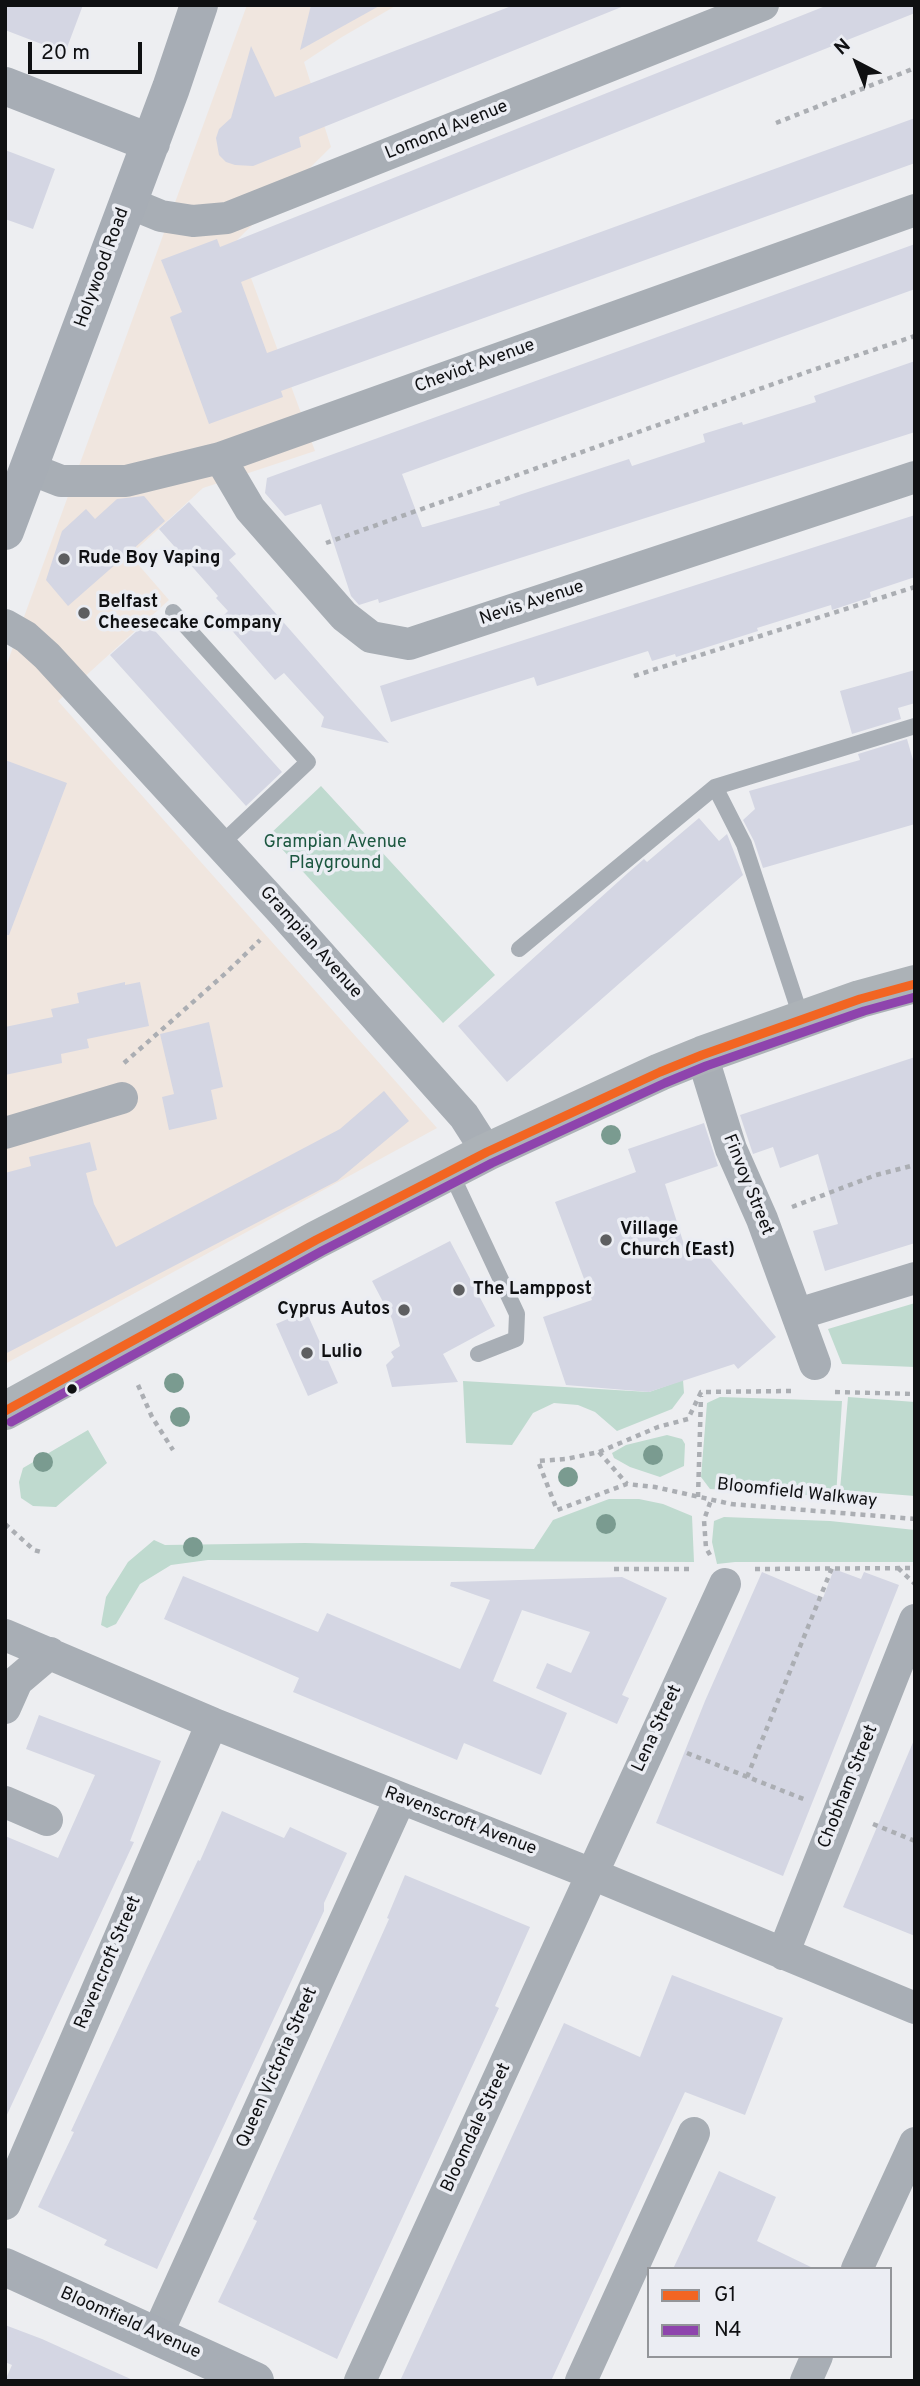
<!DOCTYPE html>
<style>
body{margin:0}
#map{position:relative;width:920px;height:2386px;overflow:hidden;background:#edeef1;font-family:Overpass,sans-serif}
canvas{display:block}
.frame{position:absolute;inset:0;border:7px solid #0f1012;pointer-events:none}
.legend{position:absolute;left:647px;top:2267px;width:245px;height:91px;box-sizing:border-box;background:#ebedf3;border:2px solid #939599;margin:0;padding:9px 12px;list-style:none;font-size:21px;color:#0f1012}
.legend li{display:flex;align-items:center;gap:14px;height:35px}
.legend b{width:35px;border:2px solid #939599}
.north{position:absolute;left:822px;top:28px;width:70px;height:70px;-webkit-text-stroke:5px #ebedf3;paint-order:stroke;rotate:318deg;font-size:19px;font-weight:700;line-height:28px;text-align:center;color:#0f1012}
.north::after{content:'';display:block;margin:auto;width:24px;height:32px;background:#0f1012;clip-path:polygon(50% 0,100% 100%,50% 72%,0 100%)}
.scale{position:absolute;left:28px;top:42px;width:114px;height:32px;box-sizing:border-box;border:4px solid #0f1012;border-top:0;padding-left:9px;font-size:21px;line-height:24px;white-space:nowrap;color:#0f1012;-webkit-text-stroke:5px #ebedf3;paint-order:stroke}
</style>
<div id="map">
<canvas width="920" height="2386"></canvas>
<div class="frame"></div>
<ul class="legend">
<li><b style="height:9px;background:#f26522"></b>G1</li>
<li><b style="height:9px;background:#8e44ad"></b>N4</li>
</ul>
<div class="north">N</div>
<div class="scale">20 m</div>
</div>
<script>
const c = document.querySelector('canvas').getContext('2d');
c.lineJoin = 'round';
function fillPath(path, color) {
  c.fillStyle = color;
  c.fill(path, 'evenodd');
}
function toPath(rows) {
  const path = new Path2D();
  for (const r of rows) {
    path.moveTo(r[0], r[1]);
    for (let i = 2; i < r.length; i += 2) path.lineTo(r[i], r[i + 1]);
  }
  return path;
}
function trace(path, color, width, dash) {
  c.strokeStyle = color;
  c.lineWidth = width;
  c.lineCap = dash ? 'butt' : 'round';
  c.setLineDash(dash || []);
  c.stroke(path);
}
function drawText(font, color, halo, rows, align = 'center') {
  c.font = font + ' Overpass,sans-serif';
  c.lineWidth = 7;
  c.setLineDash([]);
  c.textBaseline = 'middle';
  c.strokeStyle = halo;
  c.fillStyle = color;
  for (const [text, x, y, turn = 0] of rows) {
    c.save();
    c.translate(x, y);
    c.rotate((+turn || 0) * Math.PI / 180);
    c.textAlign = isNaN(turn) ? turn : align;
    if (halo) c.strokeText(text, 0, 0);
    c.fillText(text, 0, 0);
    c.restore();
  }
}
fillPath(toPath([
 [247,5,397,5,342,37,304,62,331,147,237,240,315,451,203,488,130,555,169,600,58,701,437,1128,5,1364,5,669]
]), '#f0e6df');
fillPath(toPath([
 [321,786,495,975,443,1023,269,835],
 [915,1303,915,1367,842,1364,828,1329],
 [683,1380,684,1393,672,1409,617,1431,595,1412,578,1405,554,1403,533,1413,512,1445,466,1443,463,1381,649,1392],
 [720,1397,842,1401,836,1497,710,1489,701,1477,707,1403],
 [848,1397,915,1402,915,1496,840,1490],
 [88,1430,107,1463,56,1507,33,1506,21,1498,19,1482,23,1468],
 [667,1435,682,1439,685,1444,684,1466,660,1477,630,1467,614,1458,612,1453,626,1445],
 [609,1499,639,1499,663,1504,692,1516,694,1562,208,1560,171,1565,140,1584,116,1624,107,1628,101,1625,106,1597,128,1562,154,1540,165,1545,305,1543,534,1549,553,1520],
 [724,1517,830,1521,915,1530,915,1562,735,1562,717,1564,712,1542,714,1521]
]), '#bfdacf');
fillPath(toPath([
 [5,5,83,5,65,53,5,30],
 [311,5,381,5,300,50],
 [514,5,624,6,299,137,301,147,253,166,235,165,226,162,219,155,216,138,219,129,231,118,251,46,275,97],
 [828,5,915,5,915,13,241,282,267,353,915,118,915,163,281,391,283,397,209,424,170,317,182,312,161,260,217,239,220,247],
 [5,150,55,169,33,229,5,219],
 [915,244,915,289,402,474,422,527,424,527,500,505,499,502,522,494,629,459,632,466,705,442,703,434,742,422,743,425,816,402,814,396,915,361,915,432,379,603,378,599,359,605,351,596,321,504,285,516,265,493,267,478],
 [144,496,165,521,68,606,46,580,62,531,86,509,95,519,117,499],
 [189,502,236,554,229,560,389,743,321,727,324,717,284,673,275,680,221,618,228,611,216,598,218,596,159,529],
 [915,515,915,577,870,592,871,597,832,610,831,605,757,628,758,631,676,657,675,654,652,661,648,651,537,686,534,677,391,722,380,686],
 [147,622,282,772,246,806,110,655],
 [915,670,915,703,898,708,901,719,852,734,840,691],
 [907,739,915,767,915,824,763,868,754,841,743,820,755,809,749,791,860,760,858,754],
 [5,760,67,783,9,935,5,935],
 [699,818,719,841,727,834,743,875,507,1082,458,1026,629,872,644,859,647,862],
 [125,982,125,985,140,982,149,1026,87,1039,89,1048,61,1054,62,1063,5,1075,5,1027,53,1017,51,1009,79,1003,77,993],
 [209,1022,223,1087,211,1090,217,1119,169,1130,162,1097,174,1094,160,1034],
 [915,1057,915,1243,825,1271,813,1231,838,1224,818,1154,780,1168,773,1147,753,1154,740,1115],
 [384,1091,409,1121,337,1181,5,1354,5,1173,31,1166,29,1157,90,1142,97,1170,86,1173,94,1204,116,1247,340,1129],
 [704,1123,718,1166,665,1184,687,1254,702,1249,776,1337,738,1369,734,1364,649,1392,566,1385,543,1317,592,1300,555,1202,636,1172,628,1149],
 [450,1241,495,1326,443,1354,458,1382,392,1387,386,1365,394,1357,391,1352,400,1346,392,1319,372,1281],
 [306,1311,338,1383,308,1396,276,1324],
 [834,1569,861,1579,864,1572,899,1585,783,1876,656,1823,705,1701,762,1572,823,1598],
 [183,1576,318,1632,327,1613,460,1669,490,1600,450,1586,451,1582,622,1577,667,1598,622,1695,629,1698,617,1724,536,1688,547,1663,571,1673,590,1632,522,1610,493,1681,567,1713,541,1775,464,1743,457,1760,293,1692,299,1678,164,1619],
 [39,1715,161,1761,130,1841,134,1842,5,2119,5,1836,58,1858,95,1775,26,1749],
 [914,1740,915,1740,915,1936,843,1907],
 [222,1811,284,1838,290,1827,347,1853,324,1903,324,1911,157,2269,104,2245,107,2240,38,2207,74,2132,71,2131,146,1970,198,1860,200,1861],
 [405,1875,530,1927,495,2006,499,2008,337,2359,218,2302,257,2221,253,2219,363,1977,389,1919,387,1918],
 [672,1975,783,2018,745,2115,685,2092,551,2381,400,2381,564,2023,640,2057],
 [719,2171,776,2197,757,2241,815,2269,673,2269],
 [5,2325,42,2339,135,2381,5,2381,12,2365,5,2362]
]), '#d4d6e3');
trace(toPath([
 [776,123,915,68],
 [326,543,810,371,915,336],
 [634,676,915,587],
 [124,1063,227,972,260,940],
 [792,1207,876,1175,915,1165],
 [138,1385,152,1417,173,1450],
 [791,1391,701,1392,688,1419,658,1427,599,1452,566,1459,538,1461,557,1510,627,1484,655,1487,731,1504,915,1519],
 [835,1392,915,1394],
 [599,1452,627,1484],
 [698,1497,701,1396],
 [5,1524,34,1550,41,1552],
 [710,1555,706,1548,704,1520,711,1500],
 [898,1568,915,1584],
 [614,1569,693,1569],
 [755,1569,915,1568],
 [687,1753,806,1800],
 [747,1777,832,1568],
 [873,1824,915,1841]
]), '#abaeb3', 4.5, [5, 5]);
trace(toPath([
 [173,612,308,762,221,844],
 [715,787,744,844,802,1020],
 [519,949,715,787,915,726],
 [450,1171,517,1314,516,1339,478,1354]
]), '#a8aeb5', 16);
trace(toPath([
 [127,202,161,216,193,221,227,218,763,5],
 [220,458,250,509,344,616,371,637,409,644,915,477],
 [28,468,61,481,126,481,220,458,915,210],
 [5,625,26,637,47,656,285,915,464,1116,487,1152],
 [702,1055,731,1149,762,1219,815,1364],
 [5,1133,122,1098],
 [798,1314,915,1278],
 [5,1635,212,1723,592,1874,915,2008],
 [5,1708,17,1681,50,1653],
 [5,1802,47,1820],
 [783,1954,915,1620],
 [5,2204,212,1723],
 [857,2269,915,2143],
 [156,2337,400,1799],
 [360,2381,725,1584],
 [581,2381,694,2133],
 [806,2381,817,2356]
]), '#a8aeb5', 32);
trace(toPath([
 [5,86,151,143],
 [5,531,171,88,199,5],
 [5,2267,255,2381]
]), '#a7adb5', 38);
trace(toPath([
 [5,1411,316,1240,487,1152,660,1072,702,1055,860,999,915,984]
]), '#acb2b7', 38);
trace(toPath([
 [5,1411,316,1240,487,1152,660,1072,702,1055,860,999,915,984]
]), '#f26522', 9);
trace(toPath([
 [11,1422,322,1251,492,1163,665,1083,706,1066,864,1011,915,997]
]), '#8e44ad', 9);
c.fillStyle = '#7a9b90';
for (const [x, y] of [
 [611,1135],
 [174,1383],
 [180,1417],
 [653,1455],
 [43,1462],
 [568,1477],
 [606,1524],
 [193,1547]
]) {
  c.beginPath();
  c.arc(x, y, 10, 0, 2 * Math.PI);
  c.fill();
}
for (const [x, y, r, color] of [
 [64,559,7,"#5d5e60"],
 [84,613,7,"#5d5e60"],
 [606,1240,7,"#5d5e60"],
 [459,1290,7,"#5d5e60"],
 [404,1310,7,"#5d5e60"],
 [307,1353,7,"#5d5e60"],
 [72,1389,6,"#0f1012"]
]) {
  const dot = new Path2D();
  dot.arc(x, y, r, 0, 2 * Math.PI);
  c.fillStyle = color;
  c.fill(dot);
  trace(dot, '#ebedf3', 2.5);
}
drawText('18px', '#0f1012', '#ebedf3', [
 ["Lomond Avenue",447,131,-22],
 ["Holywood Road",103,268,-70],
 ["Cheviot Avenue",475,367,-20],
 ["Nevis Avenue",532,604,-18],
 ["Grampian Avenue",310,943,48],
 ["Finvoy Street",747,1185,68],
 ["Bloomfield Walkway",797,1494,6],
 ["Lena Street",658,1729,-65],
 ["Chobham Street",849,1787,-68],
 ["Ravenscroft Avenue",460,1822,21],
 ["Ravencroft Street",109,1963,-67],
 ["Queen Victoria Street",278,2068,-66],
 ["Bloomdale Street",477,2128,-65],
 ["Bloomfield Avenue",130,2324,24]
]);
drawText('bold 18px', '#0f1012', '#ebedf3', [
 ["Rude Boy Vaping",78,559],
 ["Belfast",98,603],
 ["Cheesecake Company",98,624],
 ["Village",620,1230],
 ["Church (East)",620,1251],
 ["The Lamppost",473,1290],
 ["Cyprus Autos",390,1310,"right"],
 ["Lulio",321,1353]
], 'left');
drawText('18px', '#1c5740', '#ebedf3', [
 ["Grampian Avenue",335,843],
 ["Playground",335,864]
]);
</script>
